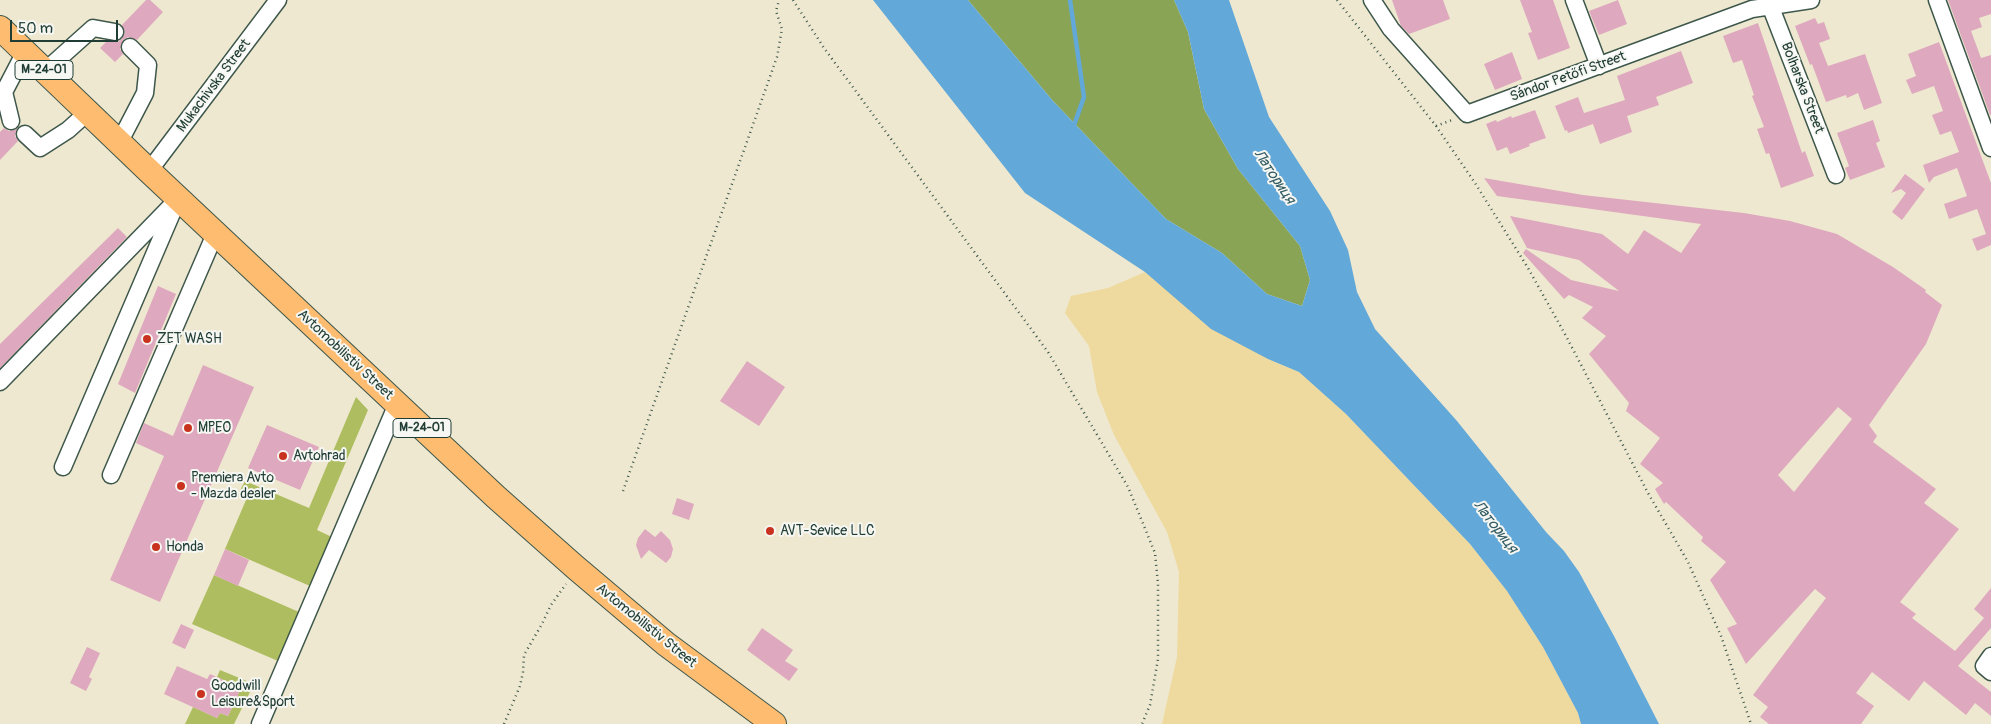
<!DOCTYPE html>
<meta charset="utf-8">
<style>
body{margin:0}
#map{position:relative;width:1991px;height:724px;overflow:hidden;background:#eee8d0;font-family:Pangolin,sans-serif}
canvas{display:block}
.scale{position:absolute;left:10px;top:20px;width:108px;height:22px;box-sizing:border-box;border:2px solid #1f3d34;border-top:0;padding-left:6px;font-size:15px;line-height:18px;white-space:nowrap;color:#1f3d34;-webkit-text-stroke:4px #f6f6f2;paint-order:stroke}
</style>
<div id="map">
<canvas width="1991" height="724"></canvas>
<div class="scale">50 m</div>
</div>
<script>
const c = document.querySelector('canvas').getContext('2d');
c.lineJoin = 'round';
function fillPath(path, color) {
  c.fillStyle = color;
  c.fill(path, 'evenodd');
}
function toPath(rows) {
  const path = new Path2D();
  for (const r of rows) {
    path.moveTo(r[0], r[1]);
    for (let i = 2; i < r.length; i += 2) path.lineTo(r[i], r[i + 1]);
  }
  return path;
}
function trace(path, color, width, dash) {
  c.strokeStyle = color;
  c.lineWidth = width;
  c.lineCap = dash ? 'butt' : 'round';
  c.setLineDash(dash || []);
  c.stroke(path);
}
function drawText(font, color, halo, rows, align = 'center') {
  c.font = font + ' Pangolin,sans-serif';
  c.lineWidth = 4;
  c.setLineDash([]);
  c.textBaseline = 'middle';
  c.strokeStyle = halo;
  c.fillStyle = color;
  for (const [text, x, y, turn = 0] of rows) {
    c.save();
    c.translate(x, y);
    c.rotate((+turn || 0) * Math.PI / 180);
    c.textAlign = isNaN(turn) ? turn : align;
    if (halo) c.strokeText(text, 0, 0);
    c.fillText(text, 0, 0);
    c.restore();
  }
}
fillPath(toPath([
 [356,397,368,410,317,530,332,537,310,586,225,549,246,500,237,496,245,481,309,508],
 [214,575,299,612,278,661,192,624],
 [220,670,254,684,234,724,185,724,193,707,217,718,220,713,228,716,241,688,217,677]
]), '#aebd5f');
fillPath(toPath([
 [968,0,1174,0,1188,32,1204,109,1238,169,1300,246,1310,280,1302,306,1267,294,1222,253,1166,219,1053,101]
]), '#8aa456');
fillPath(toPath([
 [1145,272,1268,359,1299,372,1346,414,1470,544,1507,591,1543,647,1578,713,1581,724,1162,724,1177,657,1179,572,1167,532,1114,435,1097,392,1089,346,1065,313,1071,296,1108,288]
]), '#eeda9e');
fillPath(toPath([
 [873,0,968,0,1053,101,1166,219,1222,253,1267,294,1302,306,1310,280,1300,246,1238,169,1204,109,1188,32,1174,0,1229,0,1269,117,1330,211,1348,250,1357,292,1375,329,1457,421,1546,532,1564,551,1579,572,1614,636,1659,724,1581,724,1578,713,1543,647,1507,591,1470,544,1346,414,1299,372,1268,359,1211,329,1145,272,1025,193]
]), '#62a8d8');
trace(toPath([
 [1070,0,1084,97,1073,128]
]), '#62a8d8', 4.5);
fillPath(toPath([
 [146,0,150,0,163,12,137,40,128,37,123,40,120,49,123,54,115,62,100,48,107,41,118,42,122,39,125,33,122,25],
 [1392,0,1443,0,1450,19,1409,34,1401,26],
 [1520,0,1553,0,1570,48,1538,60,1528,33,1532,32],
 [1618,0,1627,24,1599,35,1589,11],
 [1948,0,1991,0,1991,14,1979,18,1982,27,1971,31,1981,58,1991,55,1991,115,1990,115],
 [1815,18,1818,24,1824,22,1830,39,1819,43,1828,66,1865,54,1882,103,1864,110,1858,93,1847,98,1846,95,1826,102,1812,64,1810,65,1795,26],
 [1758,23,1802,153,1805,151,1814,176,1781,188,1769,153,1766,154,1757,129,1764,127,1752,96,1754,95,1742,60,1733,63,1723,36],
 [1939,42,1991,183,1991,245,1977,251,1972,239,1986,234,1977,209,1949,219,1944,204,1967,196,1957,168,1934,177,1929,183,1923,165,1959,152,1951,131,1940,135,1932,115,1943,111,1934,86,1912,94,1906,80,1916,76,1908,54],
 [1681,51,1693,83,1656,97,1659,105,1627,116,1632,132,1600,144,1593,124,1568,133,1567,130,1565,131,1555,106,1578,97,1584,113,1625,100,1617,76],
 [1512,52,1522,79,1495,90,1484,64],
 [1535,110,1546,138,1529,144,1530,146,1510,154,1507,147,1497,151,1486,124,1496,120,1497,122,1511,116,1512,118],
 [1873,120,1880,141,1876,143,1885,167,1850,180,1845,168,1849,166,1837,133],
 [4,128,9,131,17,129,15,136,18,141,0,160,0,132],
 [1905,174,1925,189,1902,220,1892,212,1906,193,1901,189,1891,193],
 [1484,178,1583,195,1744,213,1790,221,1837,234,1893,267,1926,290,1925,292,1942,305,1926,344,1869,425,1877,436,1873,442,1936,489,1924,503,1959,529,1900,602,1916,614,1912,618,1955,651,1984,618,1974,609,1991,588,1991,628,1958,666,1991,692,1991,716,1975,703,1966,715,1924,681,1909,701,1872,672,1856,693,1874,706,1861,724,1769,724,1760,717,1768,707,1753,695,1826,598,1815,589,1746,664,1727,628,1737,624,1710,580,1726,562,1701,541,1703,537,1666,502,1664,504,1655,489,1663,483,1640,464,1660,438,1626,411,1629,403,1589,354,1606,336,1582,318,1593,307,1569,295,1564,299,1523,253,1526,249,1571,280,1619,291,1579,260,1527,248,1510,216,1602,234,1628,254,1644,230,1681,253,1701,224,1497,196],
 [1838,407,1852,419,1794,492,1778,475],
 [118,228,127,237,0,368,0,344],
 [158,286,176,294,135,393,118,384],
 [747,361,785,387,759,426,720,401],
 [203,365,254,387,160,602,110,580,164,456,136,443,144,423,173,436],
 [267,425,319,447,300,490,248,468],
 [677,498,694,504,689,520,672,514],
 [645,529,655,537,661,531,670,540,673,549,671,557,666,563,649,550,641,559,636,545,638,538],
 [225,549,249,560,238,586,214,575],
 [181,624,194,630,185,649,172,643],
 [762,628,793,650,785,661,798,669,789,681,747,650],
 [87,647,100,653,89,677,92,679,86,691,70,683],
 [177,666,207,679,210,674,241,688,228,716,220,713,217,718,164,694]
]), '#dea9be');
const minor = toPath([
 [1372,0,1391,29,1467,114,1752,9,1811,0],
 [1574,0,1599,66],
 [1768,0,1836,175],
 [1937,0,1991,148],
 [45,71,93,28,115,32],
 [11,121,4,92,25,52],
 [25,134,40,148,68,130,88,112],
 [119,143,145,93,148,65,130,47],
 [149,171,278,0],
 [0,382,171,206],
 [63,467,178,199],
 [111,475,215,234],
 [1991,656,1984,666,1991,672],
 [260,724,397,404]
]);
const highway = toPath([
 [0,28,149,171,496,497,575,567,666,644,774,724]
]);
trace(minor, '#3e574b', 19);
trace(highway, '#3e574b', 26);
trace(toPath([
 [793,0,824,48,1048,352,1128,487,1155,553,1158,584,1158,659,1150,705,1142,724],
 [1337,0,1436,126,1475,183,1528,268,1566,336,1648,493,1688,562,1721,636,1751,724],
 [1436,126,1452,120],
 [623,491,777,57,782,29,776,11,779,0],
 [504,724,520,686,523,672,524,655,542,624,551,605,566,584]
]), '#3e574b', 2.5, [1, 4]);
trace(minor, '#fff', 16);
trace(highway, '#febc70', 24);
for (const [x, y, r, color] of [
 [147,339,5,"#c8321e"],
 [188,428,5,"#c8321e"],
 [283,456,5,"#c8321e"],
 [181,486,5,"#c8321e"],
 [770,531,5,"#c8321e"],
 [156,547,5,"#c8321e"],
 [201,694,5,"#c8321e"]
]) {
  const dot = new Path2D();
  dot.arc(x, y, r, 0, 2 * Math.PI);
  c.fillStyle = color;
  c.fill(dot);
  trace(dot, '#f6f6f2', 2);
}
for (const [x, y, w] of [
 [44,70,58],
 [422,428,58]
]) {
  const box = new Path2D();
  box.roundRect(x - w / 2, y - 9.5, w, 19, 4);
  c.fillStyle = '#f6f6f2';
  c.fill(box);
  trace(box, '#1f3d34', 1);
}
drawText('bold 12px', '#1f3d34', null, [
 ["М-24-01",44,70],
 ["М-24-01",422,428]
]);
drawText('14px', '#1f3d34', '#f6f6f2', [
 ["Sándor Petőfi Street",1568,77,-20],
 ["Mukachivska Street",214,86,-53],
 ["Bolharska Street",1802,88,69],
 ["Avtomobilistiv Street",345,355,43],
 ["Avtomobilistiv Street",646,626,39]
]);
drawText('14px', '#1f3d34', '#f6f6f2', [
 ["ZET WASH",157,339],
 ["МРЕО",198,428],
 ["Avtohrad",293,456],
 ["Premiera Avto",191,478],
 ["- Mazda dealer",191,494],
 ["AVT-Sevice LLC",780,531],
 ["Honda",166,547],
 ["Goodwill",211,686],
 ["Leisure&Sport",211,702]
], 'left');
drawText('italic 15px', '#335d65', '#f6f6f2', [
 ["Латориця",1274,177,56],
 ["Латориця",1495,527,52]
]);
</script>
